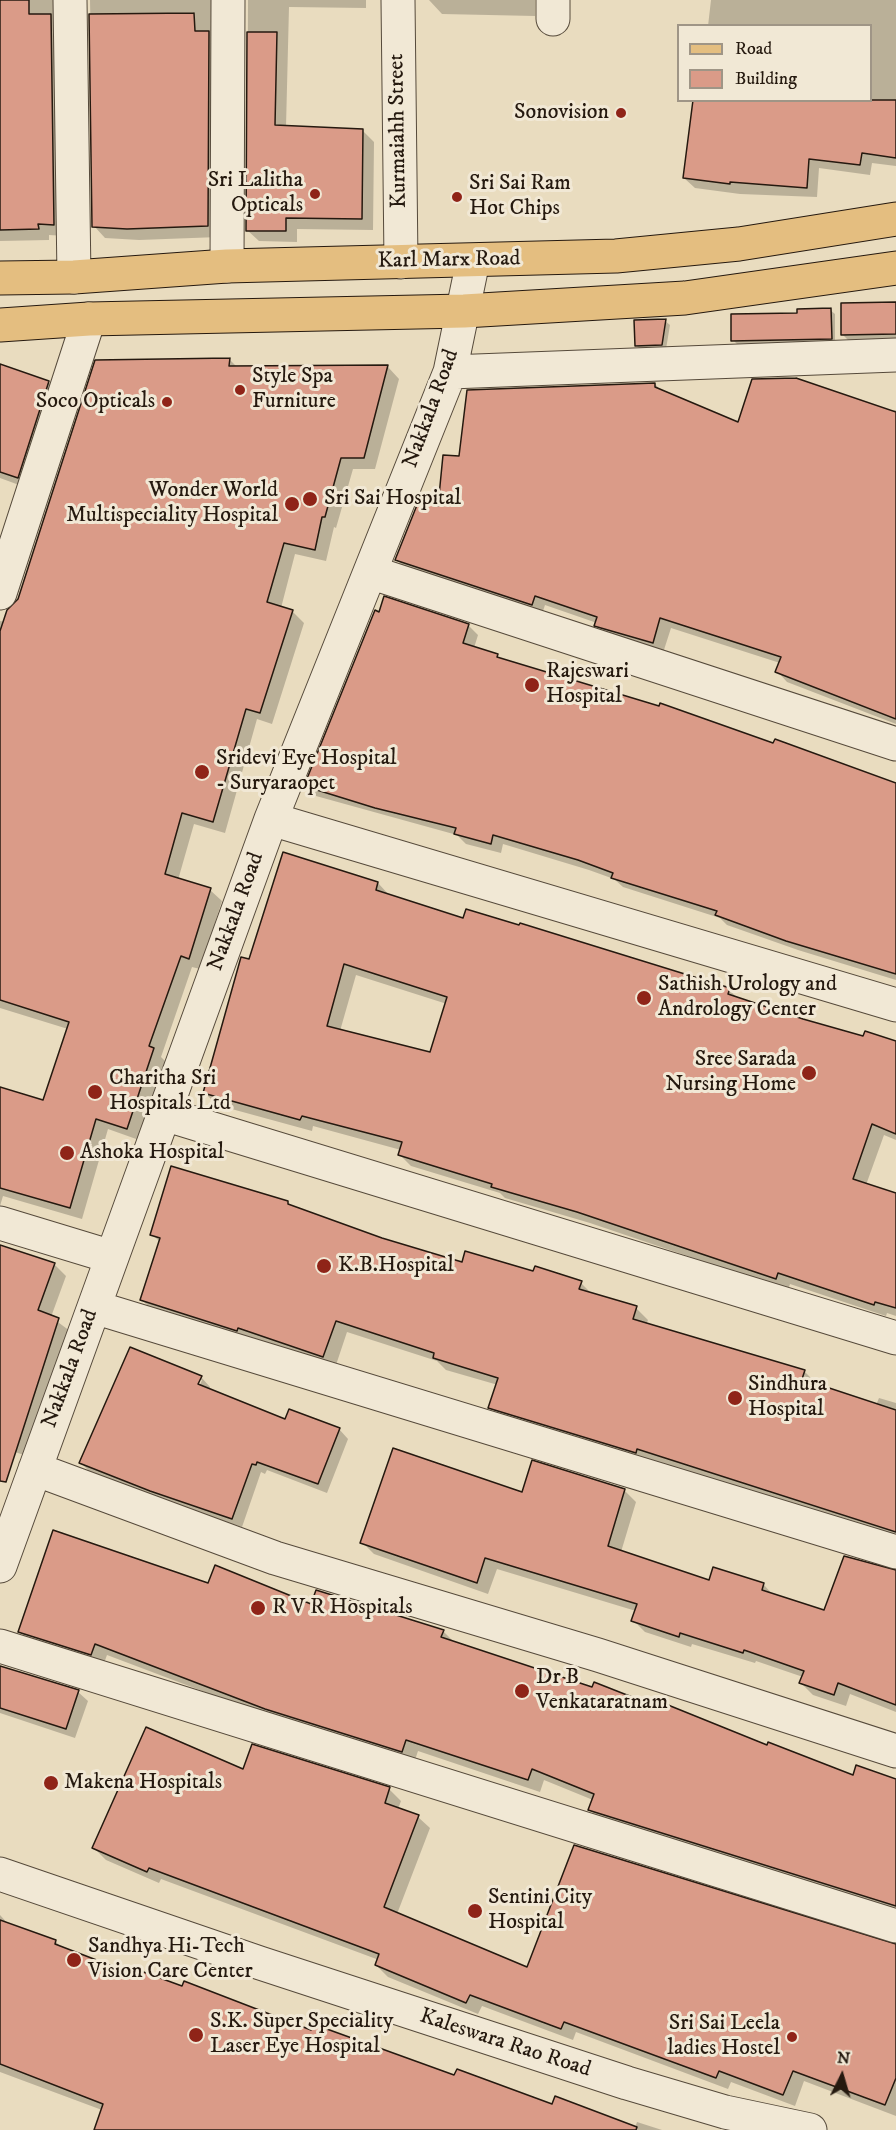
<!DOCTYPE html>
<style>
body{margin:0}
#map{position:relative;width:896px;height:2130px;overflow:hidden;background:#e9dcbf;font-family:"IM FELL DW Pica",serif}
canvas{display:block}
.legend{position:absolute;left:677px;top:24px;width:195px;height:78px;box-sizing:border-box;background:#f1e8d5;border:2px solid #9f9586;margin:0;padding:8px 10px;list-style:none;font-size:18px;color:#25190f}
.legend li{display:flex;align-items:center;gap:12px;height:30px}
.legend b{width:30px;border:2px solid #9f9586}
.north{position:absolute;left:812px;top:2046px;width:60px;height:60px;-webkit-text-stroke:4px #f1e8d5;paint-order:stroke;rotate:5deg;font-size:16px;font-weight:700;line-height:24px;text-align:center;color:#25190f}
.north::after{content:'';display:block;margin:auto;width:21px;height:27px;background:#25190f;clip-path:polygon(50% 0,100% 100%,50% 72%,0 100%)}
</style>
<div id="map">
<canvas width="896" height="2130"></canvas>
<ul class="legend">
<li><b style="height:8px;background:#e4be80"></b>Road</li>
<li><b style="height:16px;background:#da9b88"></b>Building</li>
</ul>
<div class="north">N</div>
</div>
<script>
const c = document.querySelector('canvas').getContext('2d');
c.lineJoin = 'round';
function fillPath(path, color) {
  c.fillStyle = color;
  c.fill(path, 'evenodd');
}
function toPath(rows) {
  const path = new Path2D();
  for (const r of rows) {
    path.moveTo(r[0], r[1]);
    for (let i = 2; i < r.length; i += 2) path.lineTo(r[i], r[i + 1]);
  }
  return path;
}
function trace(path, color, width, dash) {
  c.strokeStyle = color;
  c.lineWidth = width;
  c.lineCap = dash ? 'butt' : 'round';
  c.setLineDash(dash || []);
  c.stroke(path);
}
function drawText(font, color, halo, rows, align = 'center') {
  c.font = font + ' "IM FELL DW Pica",serif';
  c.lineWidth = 6;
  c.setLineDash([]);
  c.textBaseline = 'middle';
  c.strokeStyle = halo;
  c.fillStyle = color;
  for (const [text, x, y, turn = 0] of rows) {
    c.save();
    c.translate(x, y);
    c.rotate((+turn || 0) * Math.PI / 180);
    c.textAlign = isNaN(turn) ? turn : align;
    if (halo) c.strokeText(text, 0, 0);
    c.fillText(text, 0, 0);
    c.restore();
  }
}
fillPath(toPath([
 [0,0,67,0,65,236,49,235,49,240,0,241],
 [90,0,225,0,219,237,139,240,105,238,94,226],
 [248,0,366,0,366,8,289,7,286,127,362,130,374,142,373,230,297,229,297,242,259,241,247,230],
 [429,0,535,0,535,16,442,14],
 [711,0,896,0,896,166,872,163,870,175,819,168,817,197,740,194,695,188,684,178,870,100,870,26,708,26],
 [896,303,896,343,851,343,843,335],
 [830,310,835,314,835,342,737,344,733,340,798,314],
 [665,321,670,325,666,349,641,350,637,346],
 [229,359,237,367,388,367,399,379,375,469,353,469,336,528,334,527,326,561,295,554,281,608,292,611,304,623,272,724,257,719,225,833,194,824,178,880,210,890,222,901,200,969,192,967,161,1057,165,1061,139,1140,108,1129,82,1219,3,1196,0,1206,0,1089,44,1102,68,1029,0,1008,0,621,5,622],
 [0,365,48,382,61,394,30,489,0,478],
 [655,384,662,392,739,424,896,410,896,724,787,682,777,671,780,663,671,628,663,653,606,636,596,625,597,623,545,605,542,614,407,570,397,560,439,508,460,458],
 [468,625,478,635,474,648,497,656,501,660,896,786,896,980,798,950,727,925,720,918,623,887,614,879,589,870,503,844,501,853,466,844,457,835,316,796,306,786],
 [284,854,378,883,390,896,464,920,729,990,740,1000,864,1038,896,1043,896,1140,884,1135,866,1185,896,1195,896,1316,887,1313,886,1316,790,1284,788,1290,590,1223,505,1198,500,1193,411,1166,399,1154,401,1150,313,1126,312,1131,217,1105,205,1093],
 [356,975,447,1004,431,1054,340,1031],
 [288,1203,292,1207,382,1239,463,1264,534,1273,581,1283,593,1295,636,1308,648,1320,646,1325,804,1371,816,1383,815,1385,876,1405,879,1398,896,1403,896,1539,502,1419,490,1407,498,1385,446,1370,437,1361,347,1332,335,1368,154,1312,142,1300,160,1242,152,1234],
 [0,1247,54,1264,66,1276,51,1317,70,1331,30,1457,0,1447],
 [201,1377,210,1387,209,1390,286,1421,339,1429,348,1439,327,1493,267,1470,265,1474,261,1472,242,1527,160,1500,90,1472,81,1463],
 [199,1380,202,1380,197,1392],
 [624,1490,636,1502,621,1552,710,1582,714,1569,764,1585,774,1596,825,1612,896,1572,896,1712,850,1694,846,1706,813,1695,801,1683,803,1677,756,1661,755,1663,692,1644,691,1647,645,1632,633,1620,636,1611,497,1569,488,1594,374,1554,362,1542,523,1494],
 [209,1584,443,1631,456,1644,853,1777,896,1781,896,1914,602,1822,590,1810,593,1800,544,1780,540,1792,418,1751,414,1763,279,1720,107,1655,103,1666,32,1644,20,1632],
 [0,1667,78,1692,88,1701,75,1738,0,1713],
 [244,1771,389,1789,401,1801,398,1809,418,1817,430,1828,397,1914,528,1969,896,1946,896,2116,804,2081,795,2106,731,2082,728,2089,576,2032,573,2040,482,2006,478,2014,388,1977,376,1965,379,1960,161,1879,159,1883,106,1860,94,1848],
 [0,1915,9,1925,55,1941,63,1949,126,1972,552,2106,635,2128,637,2122,662,2130,96,2130,102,2110,0,2072]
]), '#0003');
const building = toPath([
 [0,0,29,0,29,14,51,14,54,225,38,224,39,229,0,230,0,0],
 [194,13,195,31,209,31,208,226,127,229,92,227,89,14,194,13],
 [247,32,277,32,275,125,363,129,362,219,286,218,286,231,246,231,247,32],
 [693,100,896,100,896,158,862,153,860,165,809,159,807,188,730,182,730,184,683,178,693,100],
 [896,302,896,334,841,335,841,303,896,302],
 [831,308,832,339,731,341,731,314,797,313,797,309,831,308],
 [666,319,662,345,635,346,634,320,666,319],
 [230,358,229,366,388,365,364,458,341,458,325,517,322,517,315,550,284,543,267,602,293,610,260,713,246,709,213,822,182,813,165,874,211,888,189,959,181,956,149,1046,154,1048,127,1129,96,1119,70,1208,0,1188,0,1087,43,1100,69,1022,0,1000,0,631,7,610,18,599,95,360,230,358],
 [0,364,49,381,18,478,0,472,0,364],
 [796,378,896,412,896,719,775,672,781,657,660,618,653,643,594,626,597,617,535,596,532,605,395,560,419,500,438,506,443,455,459,456,467,390,655,383,655,387,738,422,752,379,796,378],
 [384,596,469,624,463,643,498,654,497,657,659,706,660,703,773,743,775,739,896,783,896,974,786,941,715,915,717,911,611,878,613,873,578,860,493,835,491,844,454,834,456,828,375,808,304,786,375,610,379,612,384,596],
 [283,852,378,882,376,890,463,918,466,909,519,925,520,923,730,988,728,994,803,1019,863,1036,865,1031,896,1041,896,1134,872,1124,853,1179,896,1193,896,1308,875,1302,874,1305,778,1273,776,1279,577,1212,491,1187,492,1184,398,1155,402,1142,302,1116,300,1120,203,1093,241,957,249,959,283,852],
 [344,964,447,997,430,1052,327,1026,344,964],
 [171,1166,288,1201,288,1204,382,1238,462,1262,465,1251,533,1271,535,1266,582,1281,579,1289,637,1306,633,1319,805,1370,802,1379,896,1410,896,1532,637,1449,636,1453,488,1408,498,1378,433,1358,434,1353,336,1321,323,1357,238,1328,237,1331,140,1300,160,1238,150,1235,171,1166],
 [0,1245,55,1263,38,1310,59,1318,6,1482,0,1481,0,1245],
 [130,1347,202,1376,198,1384,285,1419,289,1409,340,1428,318,1484,257,1462,256,1465,252,1464,232,1519,150,1491,79,1463,130,1347],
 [393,1448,522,1492,532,1460,625,1489,608,1546,709,1580,713,1567,764,1583,762,1590,824,1610,844,1556,896,1570,896,1705,838,1683,834,1695,799,1683,804,1671,744,1650,743,1653,680,1633,679,1637,631,1621,637,1604,485,1558,477,1583,360,1543,393,1448],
 [53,1530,208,1583,215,1565,311,1604,316,1590,444,1630,441,1637,592,1687,594,1682,665,1710,668,1705,767,1745,768,1742,853,1775,856,1765,896,1779,896,1906,588,1810,594,1794,532,1769,528,1780,406,1740,402,1752,265,1709,95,1644,91,1655,18,1632,53,1530],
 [0,1666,79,1690,66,1729,0,1708,0,1666],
 [146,1727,243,1769,252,1744,390,1787,385,1803,419,1815,384,1907,527,1967,574,1845,896,1944,896,2078,885,2105,793,2071,783,2095,719,2071,716,2078,564,2022,561,2029,470,1995,466,2003,375,1965,379,1954,149,1868,147,1872,92,1848,146,1727],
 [0,1920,56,1940,55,1944,125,1971,127,1966,182,1986,184,1981,311,2030,313,2024,454,2075,457,2069,552,2104,555,2096,637,2127,636,2130,94,2130,103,2104,0,2064,0,1920]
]);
fillPath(building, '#da9b88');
trace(building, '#25190f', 1.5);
const minor = toPath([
 [70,0,74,277],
 [398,0,401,262],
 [553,19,553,0],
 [227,266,228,0],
 [450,372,896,355],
 [370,572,896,744],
 [0,593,89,319],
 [271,819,896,1005],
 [164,1114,896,1338],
 [0,1223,112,1257],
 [94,1307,896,1552],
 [35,1469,275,1558,598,1655,896,1751],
 [0,1566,271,819,450,372,473,261],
 [0,1646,896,1926],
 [0,1874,260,1963,627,2083,725,2112,810,2130]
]);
const major = toPath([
 [0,278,74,277,227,266,616,256,739,244,896,219],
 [0,325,89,319,464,311,685,298,896,268]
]);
trace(minor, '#564a3b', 35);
trace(major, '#25190f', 35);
trace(minor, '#f1e8d5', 33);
trace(major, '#e4be80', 33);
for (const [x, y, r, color] of [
 [621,113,6,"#8f2418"],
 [315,194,6,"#8f2418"],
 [457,197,6,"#8f2418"],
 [240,390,6,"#8f2418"],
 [167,402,6,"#8f2418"],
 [310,499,8,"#8f2418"],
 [292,504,8,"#8f2418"],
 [532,685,8,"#8f2418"],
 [202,772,8,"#8f2418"],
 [644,998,8,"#8f2418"],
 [809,1073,8,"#8f2418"],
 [95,1092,8,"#8f2418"],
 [67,1153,8,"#8f2418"],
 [324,1266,8,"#8f2418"],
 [735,1398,8,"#8f2418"],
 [258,1608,8,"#8f2418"],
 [522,1691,8,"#8f2418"],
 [51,1783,8,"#8f2418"],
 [475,1911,8,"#8f2418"],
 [74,1960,8,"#8f2418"],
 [196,2035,8,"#8f2418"],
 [792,2037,6,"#8f2418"]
]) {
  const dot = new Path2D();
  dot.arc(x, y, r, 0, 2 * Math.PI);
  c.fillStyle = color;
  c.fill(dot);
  trace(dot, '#f1e8d5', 2);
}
drawText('22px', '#25190f', '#f1e8d5', [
 ["Sonovision",609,113,"right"],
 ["Sri Lalitha",303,181,"right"],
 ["Opticals",303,206,"right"],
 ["Sri Sai Ram",469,184],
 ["Hot Chips",469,209],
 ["Style Spa",252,377],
 ["Furniture",252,402],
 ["Soco Opticals",155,402,"right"],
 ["Wonder World",278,491,"right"],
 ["Multispeciality Hospital",278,516,"right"],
 ["Sri Sai Hospital",324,499],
 ["Rajeswari",546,672],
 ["Hospital",546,697],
 ["Sridevi Eye Hospital",216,759],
 ["- Suryaraopet",216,784],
 ["Sathish Urology and",658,985],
 ["Andrology Center",658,1010],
 ["Sree Sarada",796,1060,"right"],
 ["Nursing Home",796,1085,"right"],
 ["Charitha Sri",109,1079],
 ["Hospitals Ltd",109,1104],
 ["Ashoka Hospital",80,1153],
 ["K.B.Hospital",338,1266],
 ["Sindhura",748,1385],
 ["Hospital",748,1410],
 ["R V R Hospitals",272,1608],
 ["Dr B",536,1678],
 ["Venkataratnam",536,1703],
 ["Makena Hospitals",64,1783],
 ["Sentini City",488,1898],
 ["Hospital",488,1923],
 ["Sandhya Hi-Tech",88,1947],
 ["Vision Care Center",88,1972],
 ["S.K. Super Speciality",210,2022],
 ["Laser Eye Hospital",210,2047],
 ["Sri Sai Leela",780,2024,"right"],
 ["ladies Hostel",780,2049,"right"]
], 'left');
drawText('22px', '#25190f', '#f1e8d5', [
 ["Kurmaiahh Street",399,131,-91],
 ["Karl Marx Road",449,261,-1],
 ["Nakkala Road",432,409,-70],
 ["Nakkala Road",237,912,-70],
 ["Nakkala Road",71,1369,-70],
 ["Kaleswara Rao Road",505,2044,18]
]);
</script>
